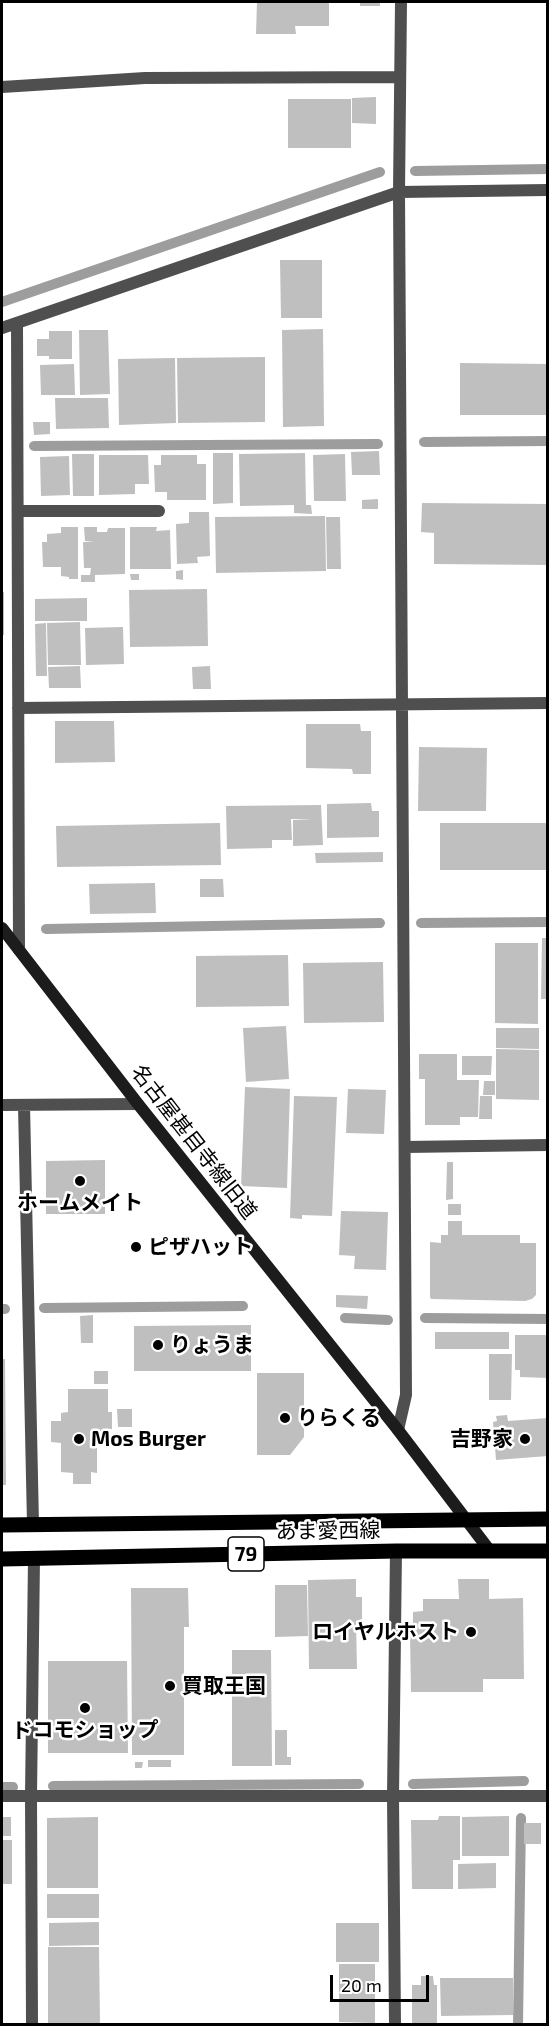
<!DOCTYPE html>
<meta charset="utf-8">
<style>
body{margin:0}
#map{position:relative;width:549px;height:2026px;overflow:hidden;background:#fff;font-family:"Exo 2",sans-serif}
canvas{display:block}
.frame{position:absolute;inset:0;border:3px solid #000;pointer-events:none}
.scale{position:absolute;left:330px;top:1975px;width:99px;height:27px;box-sizing:border-box;border:3px solid #000;border-top:0;padding-left:8px;font-size:18px;line-height:21px;white-space:nowrap;color:#000;-webkit-text-stroke:4px #fff;paint-order:stroke}
</style>
<div id="map">
<canvas width="549" height="2026"></canvas>
<div class="frame"></div>
<div class="scale">20 m</div>
</div>
<script>
const c = document.querySelector('canvas').getContext('2d');
c.lineJoin = 'round';
function toPath(rows) {
  const path = new Path2D();
  for (const r of rows) {
    path.moveTo(r[0], r[1]);
    for (let i = 2; i < r.length; i += 2) path.lineTo(r[i], r[i + 1]);
  }
  return path;
}
function trace(path, color, width, dash) {
  c.strokeStyle = color;
  c.lineWidth = width;
  c.lineCap = dash ? 'butt' : 'round';
  c.setLineDash(dash || []);
  c.stroke(path);
}
function fillPath(path, color) {
  c.fillStyle = color;
  c.fill(path, 'evenodd');
}
function drawText(font, color, halo, rows, align = 'center') {
  c.font = font + ' "Exo 2","Noto Sans JP",sans-serif';
  c.lineWidth = 5;
  c.setLineDash([]);
  c.textBaseline = 'middle';
  c.strokeStyle = halo;
  c.fillStyle = color;
  for (const [text, x, y, turn = 0] of rows) {
    c.save();
    c.translate(x, y);
    c.rotate((+turn || 0) * Math.PI / 180);
    c.textAlign = isNaN(turn) ? turn : align;
    if (halo) c.strokeText(text, 0, 0);
    c.fillText(text, 0, 0);
    c.restore();
  }
}
trace(toPath([
 [415,171,548,169],
 [2,302,380,172],
 [424,442,548,441],
 [34,446,378,444],
 [421,923,548,922],
 [46,929,380,923],
 [44,1308,243,1306],
 [2,1309,5,1309],
 [345,1318,388,1320],
 [425,1318,548,1319],
 [413,1784,524,1781],
 [53,1786,359,1784],
 [2,1787,13,1787],
 [518,2024,521,1818]
]), '#9d9d9d', 10);
fillPath(toPath([
 [257,2,329,2,329,26,295,26,296,34,256,34],
 [360,2,380,2,380,6,360,6],
 [376,97,376,124,352,123,352,98],
 [288,99,351,99,351,148,288,148],
 [280,260,322,260,322,318,281,318],
 [323,329,324,426,283,427,282,330],
 [79,330,108,330,110,394,80,395],
 [49,331,72,331,72,359,49,359,49,356,37,356,37,339,49,339],
 [265,357,265,422,178,423,177,358],
 [175,358,176,423,119,425,118,359],
 [460,363,548,364,548,415,460,415],
 [74,364,75,395,41,395,40,365],
 [55,398,108,398,109,428,56,429],
 [33,422,50,422,50,434,34,435],
 [379,451,380,475,352,475,351,452],
 [213,453,233,453,233,503,213,504],
 [305,453,306,505,311,505,312,514,294,513,294,505,240,506,239,454],
 [72,454,94,454,94,496,73,496],
 [345,454,346,501,314,501,313,455],
 [99,455,148,455,149,484,135,484,135,494,99,495],
 [161,455,197,455,197,464,206,464,206,500,167,500,167,492,155,492,154,465,161,465],
 [69,456,70,495,41,496,40,457],
 [378,499,378,509,362,509,362,500],
 [422,503,548,504,548,565,434,564,434,533,421,532],
 [189,512,209,512,210,556,197,557,198,563,177,564,176,524,189,523],
 [325,516,326,571,216,573,215,517],
 [326,517,340,517,341,569,327,569],
 [61,527,78,527,78,579,69,579,69,577,61,576,61,567,43,567,42,542,47,542,47,534,61,533],
 [84,527,97,527,97,532,107,532,108,528,125,528,125,574,95,575,95,582,81,582,81,575,90,575,91,568,84,568,83,542,94,542,85,541],
 [130,527,157,527,156,531,170,530,171,569,130,569],
 [183,570,183,580,176,579,176,571],
 [130,574,139,574,139,580,131,580],
 [207,589,208,646,130,647,129,590],
 [2,592,4,592,4,635,2,635],
 [87,598,87,621,35,621,35,599],
 [80,622,81,665,48,665,47,623],
 [46,623,47,676,36,676,35,624],
 [123,627,124,664,86,665,85,628],
 [80,666,81,688,49,688,48,667],
 [210,666,211,689,193,689,192,667],
 [55,721,114,721,115,762,55,763],
 [306,724,360,724,361,731,371,731,371,774,353,774,352,769,306,768],
 [419,747,487,748,486,811,418,811],
 [371,803,372,811,379,811,379,837,327,838,327,804],
 [321,805,323,845,293,846,293,820,312,819,291,819,292,840,272,840,272,848,227,849,226,806],
 [220,823,221,865,57,867,56,826],
 [440,823,548,823,548,870,440,870],
 [383,852,383,862,316,863,315,853],
 [200,879,223,879,224,897,200,897],
 [155,883,156,913,90,914,89,884],
 [542,938,548,938,548,999,541,999],
 [495,943,538,943,538,1024,495,1023],
 [288,955,289,1006,196,1007,196,956],
 [383,962,384,1022,304,1023,303,963],
 [286,1026,289,1079,246,1082,243,1028],
 [496,1028,539,1028,539,1049,496,1048],
 [496,1049,539,1050,539,1100,496,1099],
 [419,1054,457,1054,457,1080,479,1080,478,1117,460,1117,460,1125,425,1125,425,1079,419,1079],
 [462,1056,492,1056,491,1075,462,1075],
 [484,1081,495,1081,495,1095,483,1095],
 [245,1087,290,1089,287,1188,241,1186],
 [348,1089,386,1090,384,1134,346,1133],
 [294,1096,337,1097,332,1216,302,1215,302,1219,290,1218],
 [480,1096,492,1096,492,1119,479,1119],
 [105,1160,105,1214,46,1214,46,1161],
 [447,1162,453,1162,453,1199,446,1200],
 [448,1204,461,1204,461,1215,448,1215],
 [341,1211,388,1212,386,1270,354,1269,355,1256,339,1255],
 [448,1221,462,1221,462,1235,520,1235,520,1243,536,1243,536,1295,532,1299,525,1301,431,1299,430,1297,430,1242,441,1243,441,1235,448,1235],
 [336,1295,368,1296,367,1309,336,1307],
 [93,1315,93,1343,81,1343,80,1316],
 [251,1325,251,1371,134,1371,134,1326],
 [435,1332,509,1332,509,1349,435,1349],
 [515,1335,548,1335,548,1378,520,1377,520,1370,515,1370],
 [489,1354,512,1354,511,1400,489,1400],
 [2,1359,5,1359,6,1485,2,1485],
 [94,1371,108,1371,108,1384,94,1384],
 [257,1373,304,1373,304,1437,290,1455,257,1455],
 [68,1389,108,1389,108,1412,112,1412,112,1429,108,1429,108,1438,97,1438,97,1473,91,1472,91,1484,73,1484,73,1473,61,1472,61,1443,51,1442,51,1421,61,1421,61,1413,68,1412],
 [117,1409,132,1409,132,1427,118,1427],
 [507,1415,508,1421,548,1418,548,1456,496,1460,493,1422,497,1421,496,1416],
 [356,1579,356,1597,362,1597,362,1622,356,1622,357,1669,309,1669,308,1580],
 [458,1579,489,1579,489,1599,523,1598,524,1679,483,1679,483,1692,411,1692,410,1634,413,1633,413,1612,423,1611,423,1599,459,1599],
 [275,1585,307,1585,308,1636,275,1637],
 [131,1588,188,1588,189,1627,184,1627,184,1755,132,1755],
 [232,1650,271,1650,272,1766,232,1766],
 [48,1661,127,1661,128,1753,48,1753],
 [275,1730,287,1730,287,1757,291,1757,291,1765,275,1765],
 [148,1760,171,1760,171,1767,148,1767],
 [135,1762,143,1762,142,1768,135,1768],
 [439,1816,460,1816,460,1860,453,1860,453,1889,412,1889,411,1820,438,1820],
 [509,1816,509,1856,462,1856,462,1817],
 [2,1817,11,1817,11,1836,2,1836],
 [98,1817,98,1888,47,1888,47,1818],
 [524,1823,541,1823,541,1844,524,1844],
 [2,1840,12,1840,12,1884,2,1884],
 [496,1863,496,1888,458,1889,458,1864],
 [47,1894,99,1894,99,1918,47,1918],
 [99,1922,99,1945,49,1946,49,1923],
 [336,1923,379,1923,379,1962,336,1962],
 [48,1947,99,1947,100,2024,48,2024],
 [339,1964,375,1964,375,2023,339,2022],
 [421,1976,433,1976,434,1985,437,1985,437,2024,412,2023,412,1985,421,1985],
 [440,1978,513,1978,513,2015,441,2016]
]), '#bfbfbf');
trace(toPath([
 [18,511,159,511]
]), '#4f4f4f', 12);
trace(toPath([
 [2,87,145,78,400,77],
 [17,323,19,950],
 [2,328,399,192,548,190],
 [18,708,548,703],
 [2,1105,138,1104],
 [24,1105,33,1524],
 [405,1147,548,1145],
 [398,1430,406,1395,399,192,401,2],
 [2,1796,548,1796],
 [32,2024,31,1795,34,1559],
 [395,2024,393,1796,396,1551]
]), '#4f4f4f', 12);
trace(toPath([
 [2,928,138,1104,398,1430,490,1551]
]), '#1c1c1c', 12);
trace(toPath([
 [2,1525,548,1519],
 [2,1559,396,1551,548,1551]
]), '#000', 15);
for (const [x, y, r, color] of [
 [80,1181,6,"#000"],
 [136,1247,6,"#000"],
 [158,1345,6,"#000"],
 [285,1418,6,"#000"],
 [79,1439,6,"#000"],
 [525,1439,6,"#000"],
 [471,1632,6,"#000"],
 [170,1686,6,"#000"],
 [85,1708,6,"#000"]
]) {
  const dot = new Path2D();
  dot.arc(x, y, r, 0, 2 * Math.PI);
  c.fillStyle = color;
  c.fill(dot);
  trace(dot, '#fff', 2);
}
for (const [x, y, w] of [
 [246,1554,36]
]) {
  const box = new Path2D();
  box.roundRect(x - w / 2, y - 17, w, 34, 4.5);
  c.fillStyle = '#fff';
  c.fill(box);
  trace(box, '#000', 1.5);
}
drawText('bold 20px', '#000', null, [
 ["79",246,1554]
]);
drawText('21px', '#000', '#fff', [
 ["名古屋甚目寺線旧道",194,1142,52],
 ["あま愛西線",328,1531,-1]
]);
drawText('bold 21px', '#000', '#fff', [
 ["ホームメイト",80,1203,"center"],
 ["ピザハット",148,1247],
 ["りょうま",170,1345],
 ["りらくる",297,1418],
 ["Mos Burger",91,1439],
 ["吉野家",513,1439,"right"],
 ["ロイヤルホスト",459,1632,"right"],
 ["買取王国",182,1686],
 ["ドコモショップ",85,1730,"center"]
], 'left');
</script>
